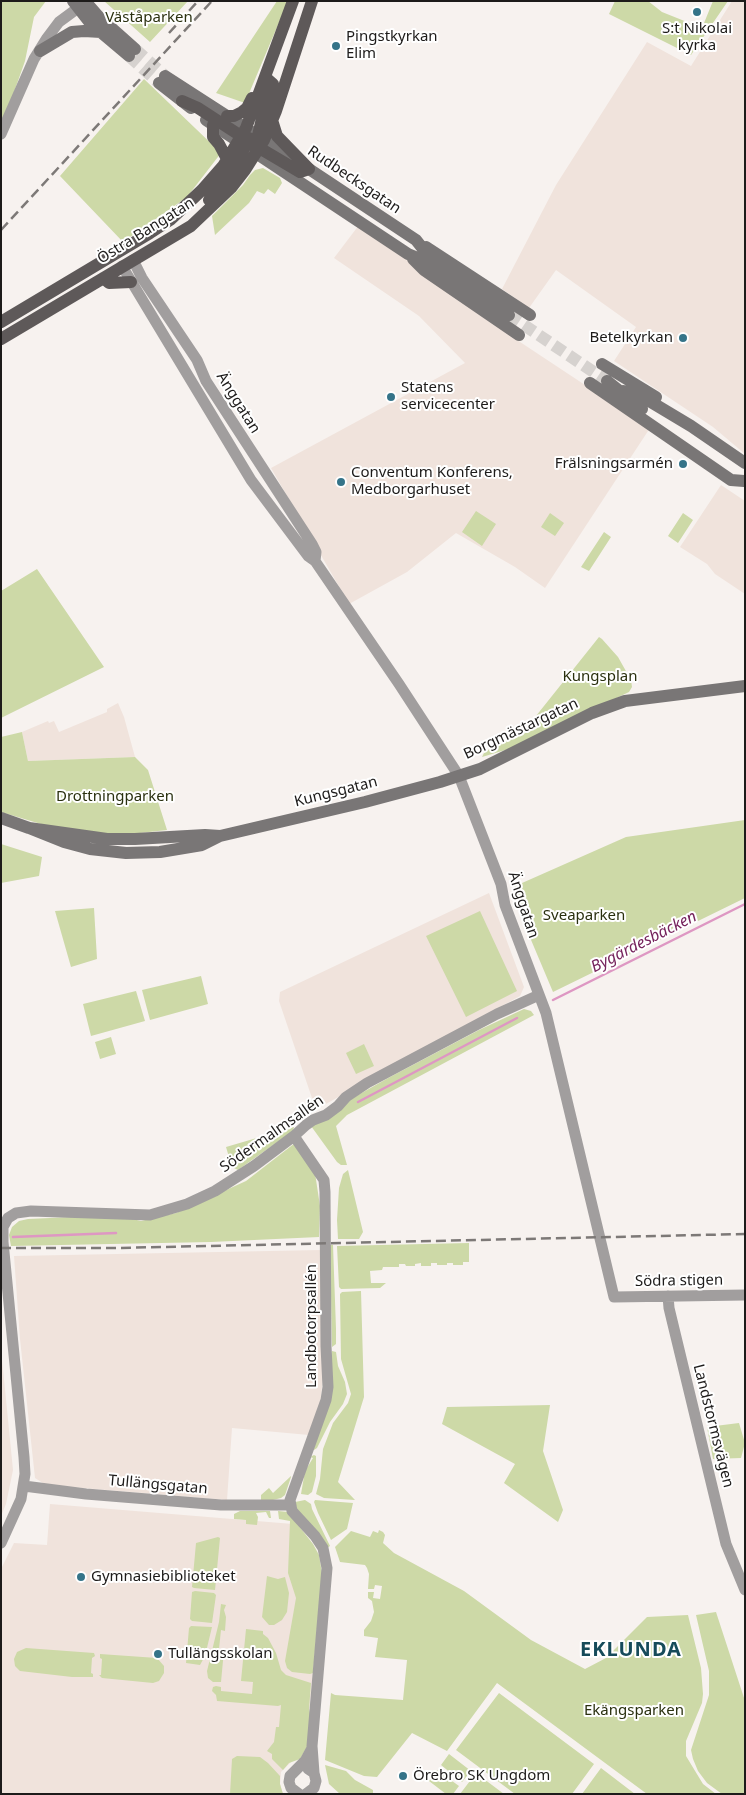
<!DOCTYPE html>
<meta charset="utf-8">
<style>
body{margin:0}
#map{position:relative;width:746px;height:1795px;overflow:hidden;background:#f7f2ef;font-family:"Noto Sans",sans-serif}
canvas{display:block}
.frame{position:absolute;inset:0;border:2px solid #1d1b1a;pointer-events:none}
</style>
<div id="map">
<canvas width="746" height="1795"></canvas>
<div class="frame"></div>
</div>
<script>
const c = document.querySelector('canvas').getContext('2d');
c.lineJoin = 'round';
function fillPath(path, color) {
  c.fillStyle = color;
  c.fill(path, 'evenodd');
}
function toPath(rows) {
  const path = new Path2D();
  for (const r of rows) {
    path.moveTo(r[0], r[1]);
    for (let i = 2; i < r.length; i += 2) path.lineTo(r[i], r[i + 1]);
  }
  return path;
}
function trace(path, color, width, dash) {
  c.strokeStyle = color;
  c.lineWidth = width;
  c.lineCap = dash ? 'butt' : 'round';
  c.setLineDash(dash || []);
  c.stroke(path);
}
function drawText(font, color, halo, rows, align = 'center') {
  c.font = font + ' "Noto Sans",sans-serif';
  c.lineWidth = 4;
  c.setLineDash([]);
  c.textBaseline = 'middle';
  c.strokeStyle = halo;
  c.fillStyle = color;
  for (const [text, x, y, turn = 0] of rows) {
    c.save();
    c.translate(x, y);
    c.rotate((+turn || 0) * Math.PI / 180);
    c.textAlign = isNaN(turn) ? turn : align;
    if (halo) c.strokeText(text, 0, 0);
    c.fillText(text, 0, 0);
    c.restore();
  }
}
fillPath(toPath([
 [732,1,745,1,745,454,713,427,614,361,636,327,556,270,529,308,502,289,556,185,647,42,691,66],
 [359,225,511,336,650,428,545,588,515,567,456,533,407,572,349,604,271,468,465,363,419,316,334,258],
 [721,485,745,501,745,594,715,574,707,564,680,547],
 [118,703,124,717,135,757,28,761,22,732,48,721,49,723,54,721,59,732,107,712,107,709],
 [489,893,524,987,520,996,324,1105,313,1101,279,1001,280,992],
 [321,1250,323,1378,320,1405,309,1435,232,1428,227,1500,46,1485,35,1478,20,1339,14,1256],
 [1,1349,13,1470,6,1504,1,1516],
 [50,1504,293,1524,316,1636,305,1758,294,1759,281,1772,280,1784,283,1794,1,1794,1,1569,14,1543,47,1545]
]), '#f0e3dc');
fillPath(toPath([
 [1,1,46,1,34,17,25,61,7,112,1,121],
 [104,1,188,1,150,42],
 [277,1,288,1,245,103,216,93],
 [615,1,648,1,662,12,702,28,713,1,728,1,691,55,609,14],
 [144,79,221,153,187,197,123,242,60,176],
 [263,168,280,178,282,183,275,194,268,189,264,194,257,191,249,203,215,235,212,216,243,185,250,175,255,170],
 [476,511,496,524,482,546,462,532],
 [550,513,564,523,555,536,541,527],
 [683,513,693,520,678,543,668,536],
 [604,532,611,537,589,571,581,567],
 [37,569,104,667,1,718,1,591],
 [599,637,602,639,618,657,631,680,632,687,629,692,512,748,482,757,484,753,511,733,528,726],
 [22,732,28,761,135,757,148,770,167,830,113,836,51,827,1,812,1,737],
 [745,820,745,898,553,992,526,928,513,887,626,837],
 [1,844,42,857,39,876,1,883],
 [94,908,97,959,71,967,55,911],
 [480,911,517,991,466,1017,426,936],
 [201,976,208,1004,150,1020,142,990],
 [136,991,145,1021,91,1036,83,1004],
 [524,1009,531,1011,534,1015,347,1115,336,1126,347,1165,341,1165,337,1162,311,1126,358,1095,390,1077,479,1030],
 [111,1037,116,1054,100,1059,95,1042],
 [364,1044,374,1066,356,1074,346,1053],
 [294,1127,293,1131,238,1170,232,1167,226,1147],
 [295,1143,315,1173,320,1206,319,1237,211,1242,11,1246,9,1235,12,1227,19,1221,28,1219,115,1215,141,1221,176,1213,246,1181],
 [348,1170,363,1232,359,1239,338,1239,337,1220,339,1188,343,1174],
 [469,1243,469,1262,463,1262,463,1265,453,1265,453,1263,447,1263,447,1265,437,1265,437,1263,431,1263,431,1266,421,1266,421,1263,415,1264,415,1266,406,1266,405,1264,399,1264,399,1267,383,1267,382,1270,370,1271,371,1283,386,1283,380,1288,341,1289,339,1287,337,1246],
 [330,1245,333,1245,336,1329,336,1344,332,1347],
 [361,1291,364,1397,338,1482,355,1500,324,1498,316,1494,320,1479,323,1449,333,1423,348,1403,351,1394,341,1359,340,1294,342,1292],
 [332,1351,336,1352,338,1366,345,1382,347,1394,343,1404,330,1422,317,1448,314,1450,311,1448],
 [550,1405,543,1451,563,1510,558,1522,504,1483,515,1464,442,1424,447,1407],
 [739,1423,745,1443,741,1458,713,1459,707,1427],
 [314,1455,316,1456,316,1476,312,1492,308,1495,301,1494,305,1471,313,1458,310,1457],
 [291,1476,291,1477,285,1495,281,1498,273,1500,261,1500,261,1495,269,1488,273,1493],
 [305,1500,311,1504,312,1509,330,1546,327,1548,297,1509,295,1502],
 [315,1500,353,1503,347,1529,331,1540,318,1513,314,1502],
 [240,1511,270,1511,271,1518,269,1518,266,1512,256,1513,258,1517,257,1525,246,1524,246,1520,234,1519,234,1514],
 [278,1511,288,1512,313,1544,319,1555,322,1573,313,1673,310,1674,292,1672,287,1668,285,1661,296,1598,288,1573,290,1521,279,1519],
 [379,1530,383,1532,385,1535,383,1543,394,1553,464,1591,531,1640,585,1669,606,1658,647,1617,688,1615,701,1668,703,1694,702,1703,686,1741,686,1756,703,1784,716,1794,647,1794,497,1683,447,1751,412,1733,377,1777,364,1776,325,1760,331,1693,335,1695,403,1700,407,1660,375,1657,378,1638,364,1636,364,1630,371,1621,374,1612,372,1601,368,1598,368,1592,374,1592,373,1598,380,1599,382,1586,375,1585,374,1589,368,1589,369,1574,367,1568,365,1565,340,1562,335,1547,351,1531,370,1537,373,1531,378,1533],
 [218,1537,220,1538,215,1590,194,1588,192,1587,196,1543],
 [267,1576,278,1579,285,1577,289,1593,287,1612,282,1620,274,1625,269,1625,262,1617],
 [195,1591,214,1593,216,1595,212,1623,192,1621,190,1619,192,1592],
 [221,1604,226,1605,224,1610,226,1617,225,1631,221,1630,219,1649,224,1650,221,1682,213,1682,208,1678,207,1671,219,1622],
 [716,1612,745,1701,745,1794,722,1794,707,1783,698,1771,693,1759,691,1750,709,1695,709,1671,696,1615],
 [191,1626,212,1627,205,1656,200,1665,186,1663,189,1628],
 [246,1629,263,1631,263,1634,268,1638,276,1653,281,1670,286,1675,311,1683,309,1709,311,1717,309,1743,300,1759,289,1763,283,1770,272,1759,272,1754,267,1751,274,1742,276,1727,279,1727,281,1705,278,1706,217,1701,216,1695,212,1691,213,1687,216,1686,221,1687,221,1691,252,1694,253,1682,241,1681],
 [26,1648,94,1653,95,1656,92,1658,91,1673,93,1674,93,1677,72,1677,20,1671,15,1666,14,1659,17,1652],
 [100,1654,157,1658,164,1666,164,1673,159,1681,153,1683,102,1678,99,1675,101,1675,102,1659,100,1658],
 [499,1693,594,1764,572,1794,515,1794,456,1750],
 [449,1754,471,1771,462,1782,441,1765],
 [237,1756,260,1757,268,1763,280,1776,280,1784,283,1794,230,1794,232,1759],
 [325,1765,346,1771,355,1780,373,1790,373,1794,340,1794,329,1784],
 [601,1768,635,1794,582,1794],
 [437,1770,459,1786,453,1794,446,1794,429,1781],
 [476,1773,504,1794,460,1794]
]), '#cdd9a7');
trace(toPath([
 [553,1000,745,904],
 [358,1102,517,1018],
 [13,1237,116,1233]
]), '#de97c3', 2.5);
trace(toPath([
 [135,49,165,76],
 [129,56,159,83],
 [509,315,607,381]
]), '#d6d2cf', 12, [12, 6]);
trace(toPath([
 [1,134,34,59,47,38,59,22,78,8],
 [133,260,142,278,197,360,206,381,312,544,316,552,315,561],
 [122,266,251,480,308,556,315,561,399,684,459,776,501,884,505,905,546,1013,614,1297,745,1295],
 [294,1136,324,1180,325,1192,326,1346,328,1387,326,1400,290,1500,292,1511,315,1536,323,1548,327,1568,312,1746,314,1773],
 [668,1296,669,1308,726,1544,745,1590],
 [24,1486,86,1494,221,1505,290,1505],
 [1,1543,21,1499,25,1474,24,1457,3,1242,3,1227,8,1218,16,1213,31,1211,150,1215,187,1204,215,1191,254,1166,294,1136,306,1125,313,1120,326,1115,338,1106,346,1097,367,1083,497,1014,539,995],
 [299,1794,291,1788,289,1782,290,1776,305,1761,312,1748],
 [306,1794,314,1788,316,1781,314,1773,308,1769]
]), '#a19e9e', 11);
trace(toPath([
 [73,1,91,24,129,56],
 [85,1,98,16,135,49],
 [40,51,72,32,84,31,101,32],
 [165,76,309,169,416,240,435,264],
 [159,83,191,108],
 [206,120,408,254,437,266,509,315],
 [426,247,530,315],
 [413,259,424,270,519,335],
 [602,364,656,397],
 [607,381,642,409],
 [590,383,731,480,744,481],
 [623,391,646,399,691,426,745,463],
 [1,818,29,828,64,842,90,849,126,853,160,852,202,845,220,836],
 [29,828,107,839,135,839,205,835,220,836,365,802,440,782,480,769,592,713,625,701,745,686]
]), '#797676', 12);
trace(toPath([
 [182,101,198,108,241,136,249,138],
 [227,116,234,116,242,112,247,108,252,98],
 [213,125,213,137,219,144,227,159],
 [238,142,256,146,300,172,309,169,277,136,272,120],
 [256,144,263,114,273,84,265,77],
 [209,200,240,158,245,146,246,136],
 [103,278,109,283,131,282],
 [1,322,150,233,170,220,202,190,223,166,246,128,293,1],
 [1,339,191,226,231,188,245,170,264,140,276,111,312,1]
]), '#5e5959', 12);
trace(toPath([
 [169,33,198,1],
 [1,230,212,1],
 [1,1248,117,1248,745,1234]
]), '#7d7977', 2.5, [10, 5]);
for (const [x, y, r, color] of [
 [697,12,5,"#357489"],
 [336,46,5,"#357489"],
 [683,338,5,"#357489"],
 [391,397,5,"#357489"],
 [683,464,5,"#357489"],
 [341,482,5,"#357489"],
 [81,1577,5,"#357489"],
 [158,1654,5,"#357489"],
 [403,1776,5,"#357489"]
]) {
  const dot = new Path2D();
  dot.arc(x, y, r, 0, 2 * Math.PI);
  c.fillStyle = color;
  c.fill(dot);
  trace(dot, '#fff', 2);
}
drawText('15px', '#2a300f', '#fff', [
 ["Väståparken",149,18],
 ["Kungsplan",600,677],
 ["Drottningparken",115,797],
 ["Sveaparken",584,916],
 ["Ekängsparken",634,1711]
]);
drawText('15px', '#1d1b1a', '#fff', [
 ["S:t Nikolai",697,29,"center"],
 ["kyrka",697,46,"center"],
 ["Pingstkyrkan",346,37],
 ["Elim",346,54],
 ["Betelkyrkan",673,338,"right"],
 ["Statens",401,388],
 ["servicecenter",401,405],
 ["Frälsningsarmén",673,464,"right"],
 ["Conventum Konferens,",351,473],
 ["Medborgarhuset",351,490],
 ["Gymnasiebiblioteket",91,1577],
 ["Tullängsskolan",168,1654],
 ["Örebro SK Ungdom",413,1776]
], 'left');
drawText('15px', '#1d1b1a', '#fff', [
 ["Rudbecksgatan",354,180,34],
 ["Östra Bangatan",146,231,-32],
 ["Änggatan",238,403,58],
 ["Borgmästargatan",521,729,-25],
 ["Kungsgatan",336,792,-14],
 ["Änggatan",523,905,72],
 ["Södermalmsallén",272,1134,-35],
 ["Södra stigen",679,1281,-1],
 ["Landbotorpsallén",312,1326,-90],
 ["Landstormsvägen",713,1426,76],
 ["Tullängsgatan",158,1485,5]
]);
drawText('italic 16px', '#76245d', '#fff', [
 ["Bygärdesbäcken",644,942,-27]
]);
c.letterSpacing = '1px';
drawText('bold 20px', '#164b5a', '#fff', [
 ["EKLUNDA",631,1650]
]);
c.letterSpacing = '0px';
</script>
